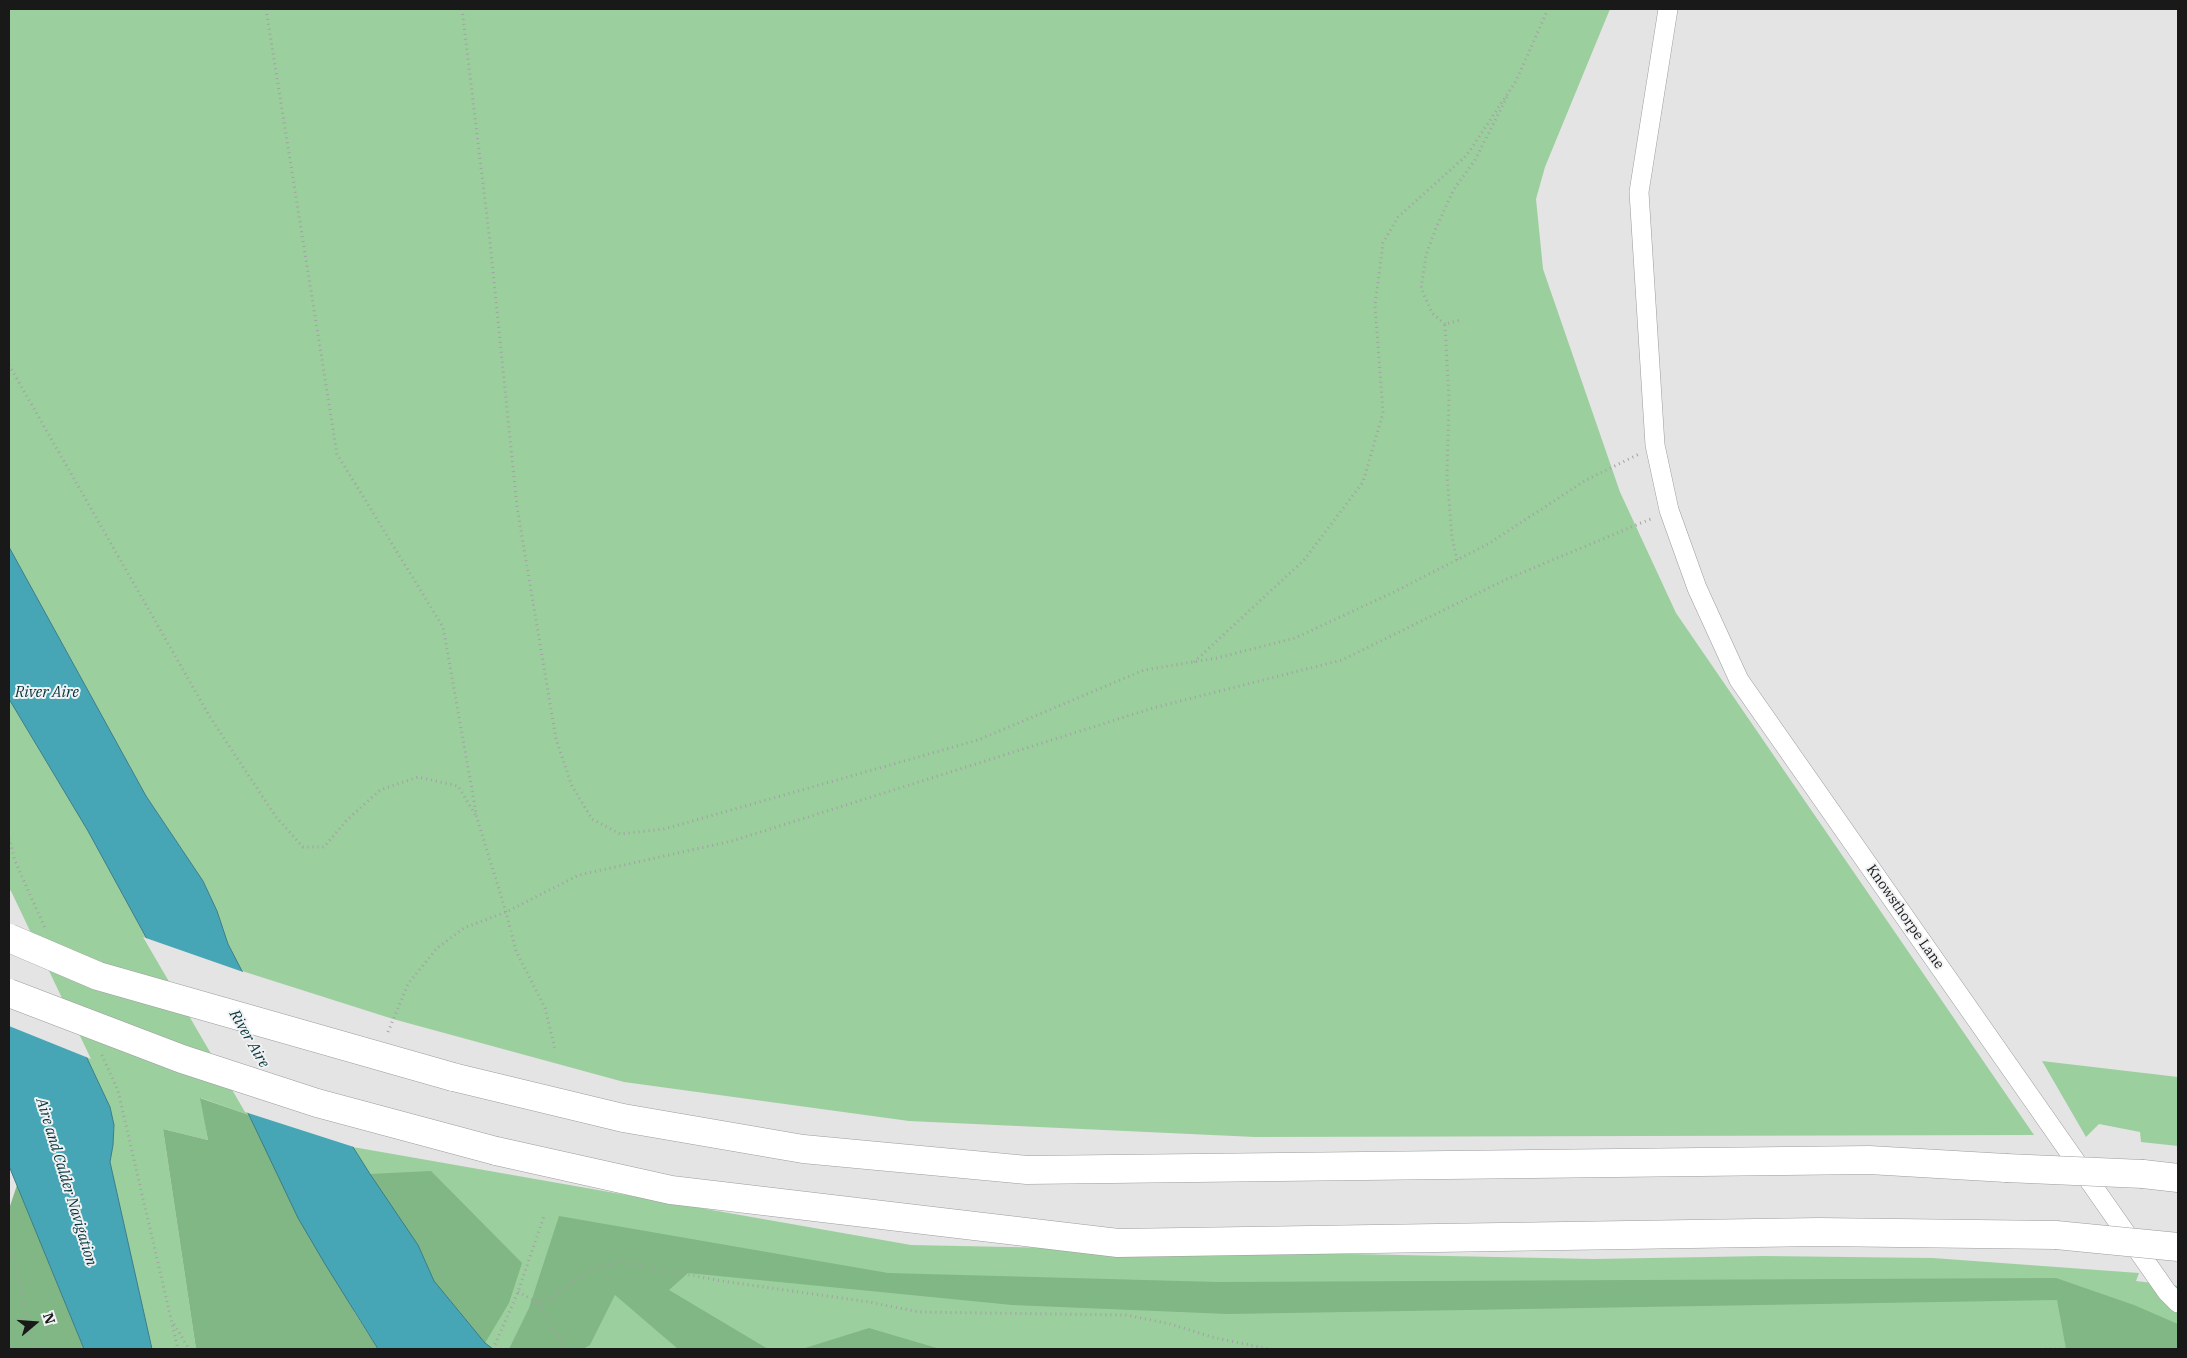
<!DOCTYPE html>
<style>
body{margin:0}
#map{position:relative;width:2187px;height:1358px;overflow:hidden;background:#e4e4e5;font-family:"IBM Plex Serif",serif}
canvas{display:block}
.frame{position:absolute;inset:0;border:10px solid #19191a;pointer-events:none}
.north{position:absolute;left:10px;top:1298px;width:50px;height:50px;-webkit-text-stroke:4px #f1f2f3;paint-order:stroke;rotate:72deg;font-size:14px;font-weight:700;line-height:20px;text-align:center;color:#19191a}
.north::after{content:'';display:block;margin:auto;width:18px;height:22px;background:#19191a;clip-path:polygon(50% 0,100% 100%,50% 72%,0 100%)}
</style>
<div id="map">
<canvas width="2187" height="1358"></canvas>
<div class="frame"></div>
<div class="north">N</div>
</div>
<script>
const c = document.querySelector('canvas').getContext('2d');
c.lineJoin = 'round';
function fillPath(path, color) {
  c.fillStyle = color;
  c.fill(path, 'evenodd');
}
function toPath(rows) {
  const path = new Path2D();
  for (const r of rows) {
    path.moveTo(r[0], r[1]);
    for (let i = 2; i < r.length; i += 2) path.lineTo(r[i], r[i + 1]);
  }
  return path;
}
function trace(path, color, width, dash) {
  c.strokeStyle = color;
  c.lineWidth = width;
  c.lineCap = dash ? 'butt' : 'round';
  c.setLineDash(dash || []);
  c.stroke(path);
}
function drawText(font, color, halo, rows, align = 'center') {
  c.font = font + ' "IBM Plex Serif",serif';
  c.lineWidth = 4;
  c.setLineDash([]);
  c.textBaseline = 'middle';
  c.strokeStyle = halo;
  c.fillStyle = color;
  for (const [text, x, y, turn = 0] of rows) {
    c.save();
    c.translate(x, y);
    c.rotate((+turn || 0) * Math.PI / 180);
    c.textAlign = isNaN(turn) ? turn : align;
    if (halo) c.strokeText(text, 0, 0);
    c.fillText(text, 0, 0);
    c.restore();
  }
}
fillPath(toPath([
 [9,9,1610,9,1545,167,1536,199,1543,269,1620,492,1676,613,2034,1135,1255,1137,909,1121,624,1082,393,1019,242,971,228,944,217,911,203,881,146,796,9,547],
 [9,699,88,831,147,939,249,1115,201,1098,208,1140,163,1129,196,1349,152,1349,110,1162,113,1145,114,1125,110,1107,9,892],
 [2042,1061,2178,1077,2178,1146,2141,1142,2140,1132,2099,1124,2086,1137],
 [353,1147,911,1245,1594,1259,1764,1256,1933,1258,2139,1273,2136,1281,2178,1286,2178,1349,472,1349]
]), '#9ccf9e');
fillPath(toPath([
 [200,1098,249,1115,355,1313,378,1349,196,1349,163,1129,208,1140],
 [431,1171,522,1263,509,1303,485,1343,434,1281,418,1245,370,1174],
 [17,1185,84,1349,9,1349,9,1209],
 [559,1216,888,1273,1218,1282,2056,1278,2134,1305,2178,1324,2178,1349,2066,1349,2057,1300,1228,1314,1012,1305,688,1273,669,1290,768,1349,678,1349,615,1295,590,1345,583,1349,509,1349,529,1308],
 [869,1328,940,1349,802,1349]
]), '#81b784');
const water = toPath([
 [9,547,146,796,203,881,217,911,228,944,242,971,370,1174,418,1245,434,1281,485,1343,493,1349,378,1349,325,1264,298,1218,249,1115,147,939,88,831,9,699,9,547],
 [9,892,110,1107,114,1125,113,1145,110,1162,152,1349,84,1349,9,1166,9,892]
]);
fillPath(water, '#47a6b6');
trace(water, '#397c87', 1);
fillPath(toPath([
 [9,890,11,891,91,1059,9,1026],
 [143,937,246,973,357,1148,245,1112]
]), '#e4e4e5');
const street = toPath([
 [1668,9,1639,192,1655,445,1669,510,1697,588,1739,680,2167,1292,2178,1303]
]);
const highway = toPath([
 [453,1077,623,1118,803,1149,1027,1170,1869,1160,2006,1168],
 [496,1151,671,1190,1118,1243,1819,1232,2056,1235],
 [2143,1174,2178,1178]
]);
trace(street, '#9b9c9d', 20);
trace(highway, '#9b9c9d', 29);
trace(toPath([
 [266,9,337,454,443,627,477,818,506,912,516,951,545,1008,555,1049],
 [462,9,490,242,517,507,556,739,572,786,592,819,620,834,664,829,978,740,1144,670,1217,658,1295,638,1392,593,1488,544,1586,480,1639,454],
 [1445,324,1432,313,1421,288,1426,255,1436,228,1454,189,1475,160,1507,97],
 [9,365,210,717,276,817,303,847,324,847,346,821,380,790,418,777,458,786,476,816],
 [1457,560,1452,537,1447,476,1449,399,1445,324,1461,320],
 [1194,662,1304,560,1363,482,1383,413,1375,305,1383,243,1398,217,1467,155,1516,81,1548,9],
 [9,838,15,861,45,928],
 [388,1032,408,984,437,948,464,928,506,912,579,875,732,841,1153,708,1342,660,1507,579,1653,518],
 [102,1055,118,1091,178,1349],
 [9,1249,14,1261,35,1349],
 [518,1292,537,1302,548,1300,592,1269,620,1262,722,1281,869,1302,919,1312,1126,1315,1170,1324,1212,1337,1268,1349],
 [537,1302,566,1349],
 [174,1324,189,1349],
 [493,1349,518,1292,544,1216],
 [2045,1349,2062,1349]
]), '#a2a2a3', 3, [1, 4]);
trace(street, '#fff', 19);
trace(highway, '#fff', 28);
const highwayBridge = toPath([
 [9,938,98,976,453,1077],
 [9,993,182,1059,317,1103,496,1151],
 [2006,1168,2143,1174],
 [2056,1235,2178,1247]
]);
trace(highwayBridge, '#9b9c9d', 29, []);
trace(highwayBridge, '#fff', 28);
drawText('14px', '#19191a', '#f1f2f3', [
 ["Knowsthorpe Lane",1905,917,55]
]);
drawText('italic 15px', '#023138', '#f1f2f3', [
 ["River Aire",47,693],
 ["River Aire",249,1039,60],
 ["Aire and Calder Navigation",66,1182,73]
]);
</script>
